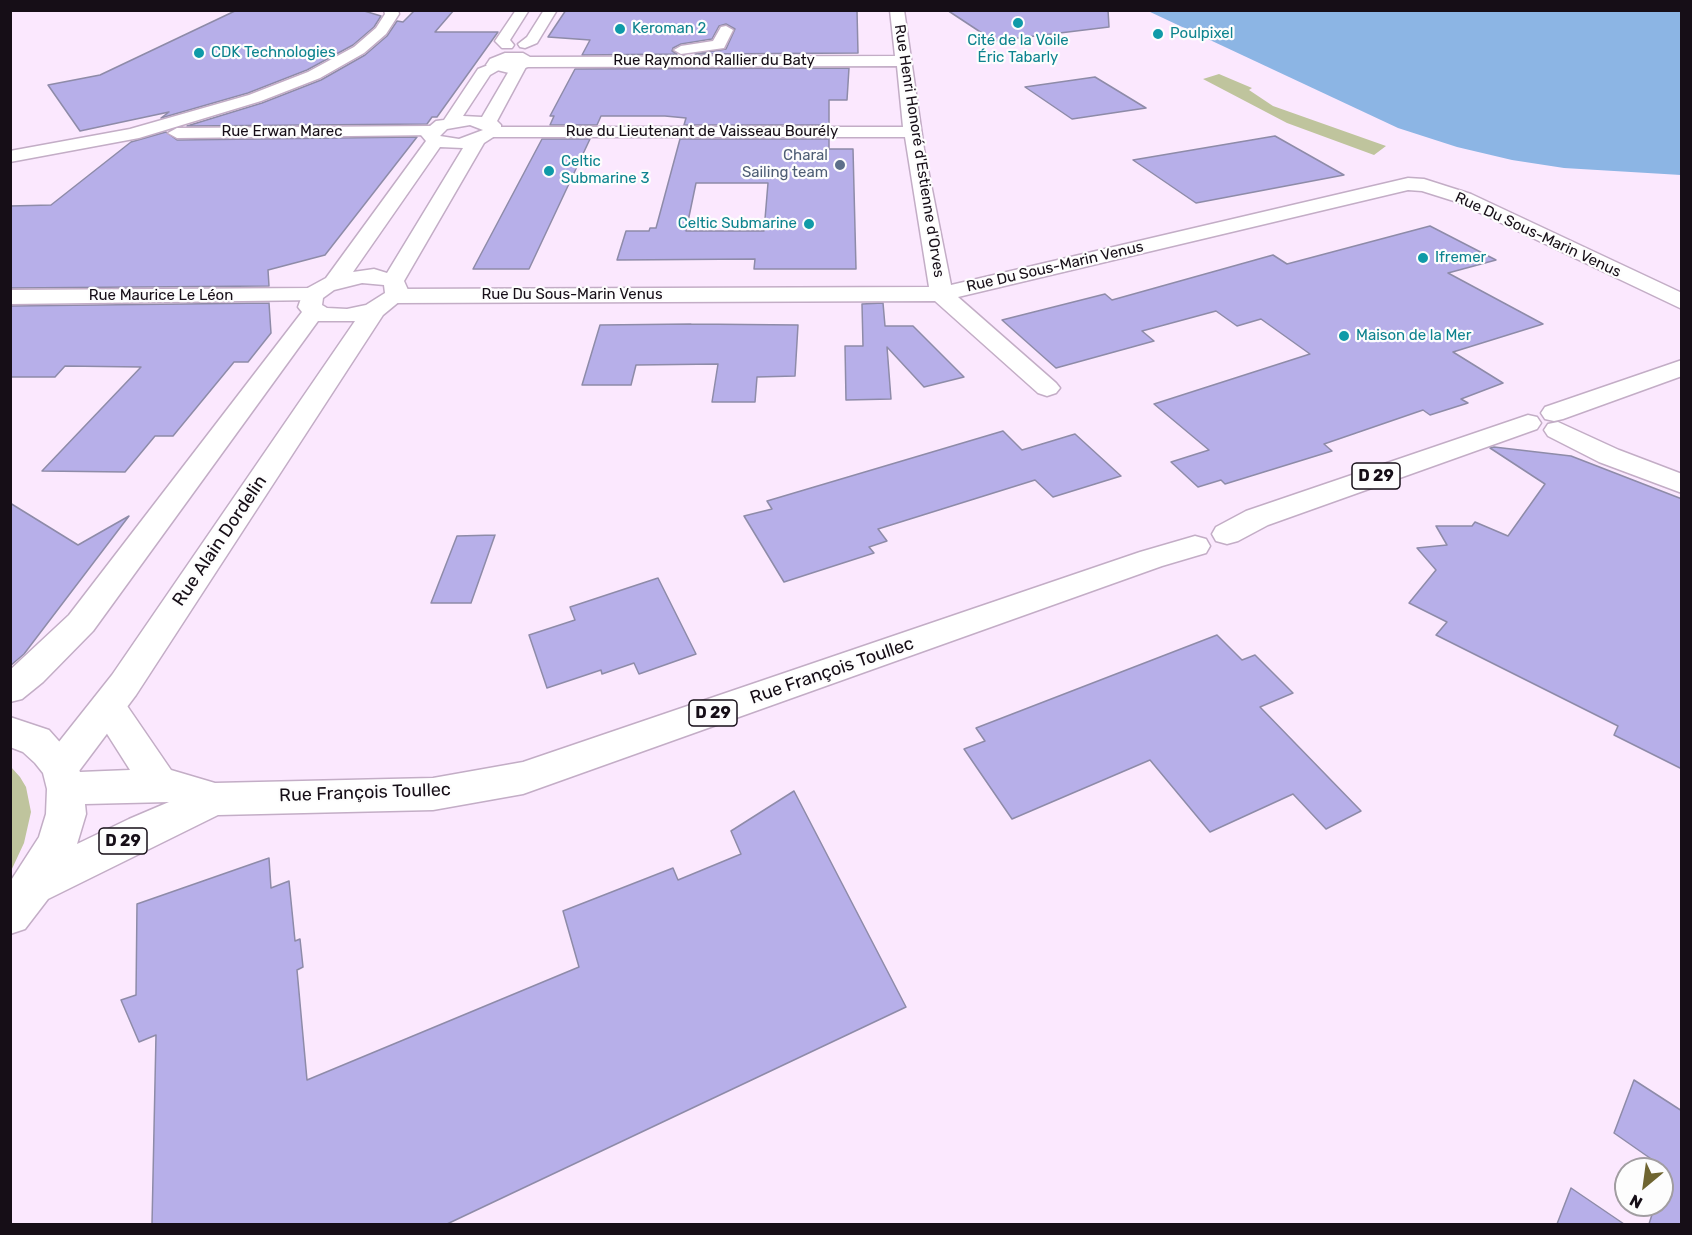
<!DOCTYPE html>
<meta charset="utf-8">
<style>
body{margin:0}
#map{position:relative;width:1692px;height:1235px;overflow:hidden;background:#fbe8fe;font-family:Rubik,sans-serif}
canvas{display:block}
.frame{position:absolute;inset:0;border:12px solid #160e17;pointer-events:none}
.north{position:absolute;left:1614px;top:1157px;width:60px;height:60px;box-sizing:border-box;background:#fdfdfd;border:2px solid #a19da1;border-radius:50%;rotate:209deg;font-size:16px;font-weight:700;line-height:24px;text-align:center;color:#160e17}
.north::after{content:'';display:block;margin:auto;width:21px;height:27px;background:#6f6531;clip-path:polygon(50% 0,100% 100%,50% 72%,0 100%)}
</style>
<div id="map">
<canvas width="1692" height="1235"></canvas>
<div class="frame"></div>
<div class="north">N</div>
</div>
<script>
const c = document.querySelector('canvas').getContext('2d');
c.lineJoin = 'round';
function fillPath(path, color) {
  c.fillStyle = color;
  c.fill(path, 'evenodd');
}
function toPath(rows) {
  const path = new Path2D();
  for (const r of rows) {
    path.moveTo(r[0], r[1]);
    for (let i = 2; i < r.length; i += 2) path.lineTo(r[i], r[i + 1]);
  }
  return path;
}
function trace(path, color, width, dash) {
  c.strokeStyle = color;
  c.lineWidth = width;
  c.lineCap = dash ? 'butt' : 'round';
  c.setLineDash(dash || []);
  c.stroke(path);
}
function drawText(font, color, halo, rows, align = 'center') {
  c.font = font + ' Rubik,sans-serif';
  c.lineWidth = 4.5;
  c.setLineDash([]);
  c.textBaseline = 'middle';
  c.strokeStyle = halo;
  c.fillStyle = color;
  for (const [text, x, y, turn = 0] of rows) {
    c.save();
    c.translate(x, y);
    c.rotate((+turn || 0) * Math.PI / 180);
    c.textAlign = isNaN(turn) ? turn : align;
    if (halo) c.strokeText(text, 0, 0);
    c.fillText(text, 0, 0);
    c.restore();
  }
}
fillPath(toPath([
 [1219,74,1252,88,1249,90,1273,106,1386,146,1374,155,1287,123,1203,79],
 [11,767,20,777,26,787,31,812,24,843,11,871]
]), '#bfc49d');
fillPath(toPath([
 [1148,11,1681,11,1681,175,1564,168,1512,160,1457,147,1398,128]
]), '#8cb5e4');
const building = toPath([
 [237,10,361,10,381,16,374,27,353,45,307,70,248,93,161,118,169,112,80,131,48,85,100,75,237,10],
 [415,10,454,10,435,32,498,32,437,117,432,117,427,124,187,126,262,103,321,80,365,55,387,36,397,21,403,22,415,10],
 [566,10,857,10,858,53,695,54,726,49,735,29,726,24,719,26,712,39,681,44,673,48,672,51,677,54,582,55,590,40,548,37,566,10],
 [947,10,1108,10,1109,27,994,41,947,10],
 [849,68,847,100,829,100,829,125,684,125,686,118,665,116,601,116,597,125,550,125,554,116,550,116,575,69,849,68],
 [1095,77,1146,108,1072,119,1025,87,1095,77],
 [166,132,177,140,417,137,325,255,268,270,269,286,10,288,10,206,51,205,131,142,166,132],
 [1275,136,1344,175,1196,203,1133,160,1275,136],
 [542,139,590,139,529,269,473,269,542,139],
 [680,139,829,139,829,149,853,149,856,269,754,269,755,259,617,260,626,231,649,231,650,228,656,228,680,139],
 [696,183,768,183,764,231,686,231,696,183],
 [1430,226,1496,260,1448,273,1543,324,1453,352,1503,383,1461,399,1468,403,1430,415,1423,410,1324,444,1332,451,1225,484,1221,480,1198,487,1171,462,1209,450,1154,404,1310,354,1261,319,1237,326,1216,311,1142,331,1154,341,1056,368,1002,320,1105,294,1112,300,1273,255,1287,264,1430,226],
 [269,303,271,333,248,362,234,362,173,436,155,436,125,472,42,471,141,367,65,366,55,377,10,377,10,306,269,303],
 [883,303,885,326,913,326,964,377,924,387,887,347,891,399,846,400,845,346,863,346,862,304,883,303],
 [691,324,798,325,795,376,757,377,755,402,712,402,718,364,636,365,631,385,582,385,600,325,691,324],
 [1003,431,1022,450,1075,434,1121,476,1053,497,1035,480,878,529,887,541,869,547,874,553,784,582,744,516,772,509,767,501,1003,431],
 [1494,447,1571,456,1682,499,1682,769,1614,735,1618,726,1436,635,1447,622,1409,603,1436,570,1417,548,1447,545,1436,526,1472,526,1475,522,1508,536,1545,484,1490,448,1494,447],
 [10,503,78,545,129,516,24,654,10,666,10,503],
 [495,535,471,603,431,603,457,536,495,535],
 [658,578,696,654,639,674,634,663,602,674,601,670,547,688,529,635,575,620,570,607,658,578],
 [1217,635,1242,660,1255,655,1293,693,1260,707,1361,811,1326,829,1293,794,1210,832,1150,760,1012,819,964,749,985,741,976,728,1217,635],
 [794,791,906,1007,447,1224,152,1224,156,1035,139,1042,121,1000,136,995,137,904,269,858,271,888,289,881,295,941,300,939,303,967,297,970,307,1080,579,967,563,911,673,868,678,880,741,854,731,831,794,791],
 [1634,1080,1682,1111,1682,1224,1649,1224,1655,1205,1662,1205,1662,1185,1667,1170,1614,1133,1634,1080],
 [1571,1188,1624,1224,1557,1224,1571,1188]
]);
fillPath(building, '#b7afe9');
trace(building, '#8e8ba8', 1.5);
const street = toPath([
 [384,10,398,10,399,14,386,34,364,53,320,78,261,101,139,138,10,162,10,151,130,129,249,95,308,72,354,47,376,28,385,14,384,10],
 [516,10,529,10,510,40,514,45,512,48,502,48,495,41,516,10],
 [544,10,557,10,537,43,525,48,520,47,518,44,527,37,544,10],
 [890,10,904,10,924,149,951,285,1408,178,1424,179,1471,194,1682,293,1682,309,1457,202,1422,191,1408,190,958,297,1056,383,1060,388,1056,393,1047,396,1038,393,935,301,395,303,387,301,384,296,387,291,395,289,929,287,905,137,492,137,483,132,492,127,903,127,897,66,528,67,509,73,489,68,486,65,490,59,505,53,523,53,530,57,895,56,890,10],
 [726,26,733,30,724,48,681,54,674,50,681,46,713,41,721,27,726,26],
 [431,126,440,131,437,135,177,138,168,133,177,128,431,126],
 [312,288,320,290,323,295,320,300,10,304,10,290,312,288],
 [1558,422,1619,450,1682,474,1682,493,1599,462,1548,436,1544,430,1548,424,1558,422]
]);
const secondary = toPath([
 [496,62,504,67,490,75,463,116,482,117,513,64,523,64,526,67,497,121,501,125,501,132,484,143,404,281,408,290,406,296,383,315,136,695,73,779,60,784,47,779,41,768,47,757,112,675,355,321,318,321,93,631,43,682,22,699,10,702,10,670,69,615,302,312,298,307,304,290,326,278,426,141,421,135,424,131,436,121,444,120,478,69,496,62],
 [470,125,483,130,459,139,440,136,447,129,470,125],
 [440,147,463,148,387,273,374,269,353,272,440,147],
 [362,283,384,285,385,293,366,305,347,309,327,308,322,305,323,298,334,290,362,283]
]);
const primary = toPath([
 [1682,360,1682,376,1563,419,1554,421,1545,419,1541,413,1545,407,1682,360],
 [1528,415,1537,417,1541,423,1537,429,1268,525,1238,541,1227,544,1216,541,1212,534,1216,527,1246,511,1528,415],
 [1195,536,1206,539,1210,546,1206,553,1162,566,523,794,433,810,218,815,48,899,25,929,10,934,10,882,39,837,46,814,47,789,43,773,35,763,23,752,10,747,10,717,49,730,73,757,80,772,130,770,90,707,95,697,108,693,121,697,171,770,215,783,433,778,523,762,1140,552,1195,536],
 [169,802,129,819,77,844,86,814,85,804,169,802]
]);
trace(street, '#c3adc6', 3);
trace(secondary, '#c3adc6', 3);
trace(primary, '#c3adc6', 3);
fillPath(street, '#fff');
fillPath(secondary, '#fff');
fillPath(primary, '#fff');
for (const [x, y, r, color] of [
 [1018,23,6,"#0f9aa8"],
 [620,29,6,"#0f9aa8"],
 [1158,34,6,"#0f9aa8"],
 [199,53,6,"#0f9aa8"],
 [840,165,6,"#5c6f8a"],
 [549,171,6,"#0f9aa8"],
 [809,224,6,"#0f9aa8"],
 [1423,258,6,"#0f9aa8"],
 [1344,336,6,"#0f9aa8"]
]) {
  const dot = new Path2D();
  dot.arc(x, y, r, 0, 2 * Math.PI);
  c.fillStyle = color;
  c.fill(dot);
  trace(dot, '#fdfdfd', 2);
}
drawText('15px', '#0d838f', '#fdfdfd', [
 ["Keroman 2",632,29],
 ["Poulpixel",1170,34],
 ["Cité de la Voile",1018,41,"center"],
 ["Éric Tabarly",1018,58,"center"],
 ["CDK Technologies",211,53],
 ["Celtic",561,162],
 ["Submarine 3",561,179],
 ["Celtic Submarine",797,224,"right"],
 ["Ifremer",1435,258],
 ["Maison de la Mer",1356,336]
], 'left');
drawText('15px', '#160e17', '#fdfdfd', [
 ["Rue Raymond Rallier du Baty",714,61],
 ["Rue Erwan Marec",282,132],
 ["Rue du Lieutenant de Vaisseau Bourély",702,132],
 ["Rue Henri Honoré d'Estienne d'Orves",919,151,81],
 ["Rue Du Sous-Marin Venus",1538,235,25],
 ["Rue Du Sous-Marin Venus",1055,267,-13],
 ["Rue Du Sous-Marin Venus",572,295],
 ["Rue Maurice Le Léon",161,296]
]);
drawText('15px', '#4e5e75', '#fdfdfd', [
 ["Charal",828,156],
 ["Sailing team",828,173]
], 'right');
for (const [x, y, w] of [
 [1376,476,48],
 [713,713,48],
 [123,841,48]
]) {
  const box = new Path2D();
  box.roundRect(x - w / 2, y - 13, w, 26, 4.5);
  c.fillStyle = '#fdfdfd';
  c.fill(box);
  trace(box, '#160e17', 1.5);
}
drawText('bold 16px', '#160e17', null, [
 ["D 29",1376,476],
 ["D 29",713,713],
 ["D 29",123,841]
]);
drawText('18px', '#160e17', '#fdfdfd', [
 ["Rue Alain Dordelin",220,541,-56],
 ["Rue François Toullec",832,671,-19],
 ["Rue François Toullec",365,793,-2]
]);
</script>
